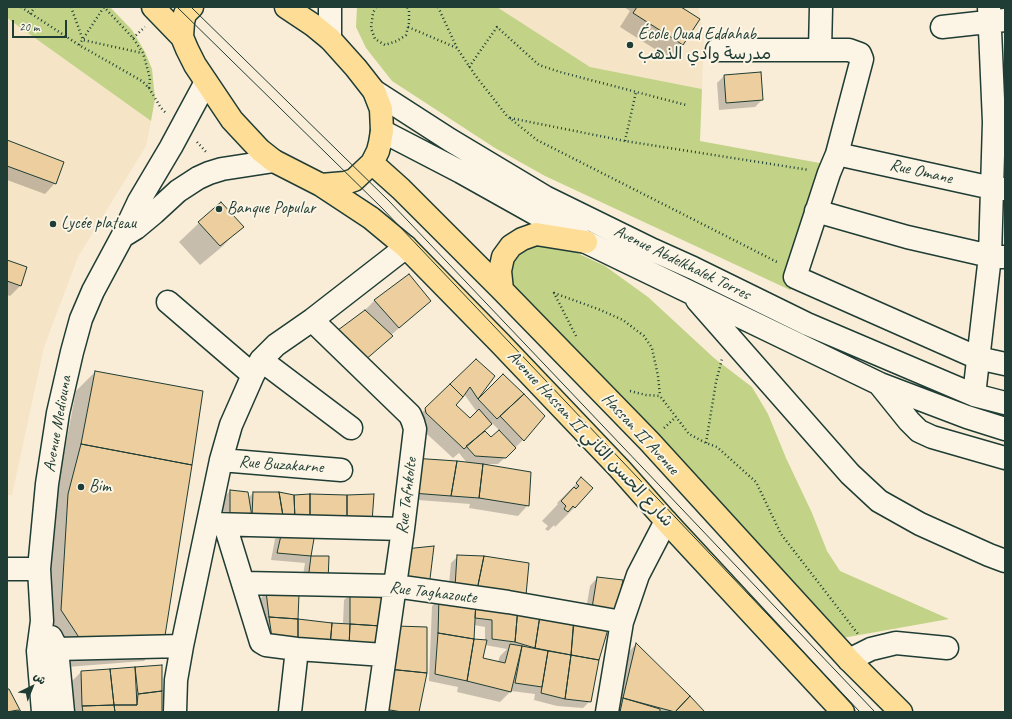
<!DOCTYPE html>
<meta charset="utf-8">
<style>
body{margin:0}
#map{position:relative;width:1012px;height:719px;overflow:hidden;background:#f9edd7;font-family:Caveat,"Playpen Sans Arabic",sans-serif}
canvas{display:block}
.frame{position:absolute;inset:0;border:8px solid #1f3d34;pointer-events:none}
.north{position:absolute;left:12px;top:667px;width:40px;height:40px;-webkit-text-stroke:3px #fcf5e5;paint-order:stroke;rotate:43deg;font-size:11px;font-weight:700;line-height:16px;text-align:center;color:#1f3d34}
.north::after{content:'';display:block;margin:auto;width:14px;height:18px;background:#1f3d34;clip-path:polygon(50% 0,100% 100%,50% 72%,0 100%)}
.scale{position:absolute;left:12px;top:20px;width:55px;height:18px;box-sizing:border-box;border:2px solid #1f3d34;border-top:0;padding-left:5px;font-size:12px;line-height:14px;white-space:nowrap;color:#1f3d34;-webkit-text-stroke:3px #fcf5e5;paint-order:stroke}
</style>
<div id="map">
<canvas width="1012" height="719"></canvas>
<div class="frame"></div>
<div class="north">ش</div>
<div class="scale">20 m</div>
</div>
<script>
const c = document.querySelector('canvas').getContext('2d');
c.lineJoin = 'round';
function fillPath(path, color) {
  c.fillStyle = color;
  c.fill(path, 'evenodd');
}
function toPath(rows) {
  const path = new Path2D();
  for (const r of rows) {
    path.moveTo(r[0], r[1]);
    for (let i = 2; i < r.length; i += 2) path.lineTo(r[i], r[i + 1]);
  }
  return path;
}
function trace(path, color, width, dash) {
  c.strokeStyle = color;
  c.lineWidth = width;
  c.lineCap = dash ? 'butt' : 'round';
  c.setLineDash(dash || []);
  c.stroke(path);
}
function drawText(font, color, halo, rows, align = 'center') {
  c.font = font + ' Caveat,"Playpen Sans Arabic",sans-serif';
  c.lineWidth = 4;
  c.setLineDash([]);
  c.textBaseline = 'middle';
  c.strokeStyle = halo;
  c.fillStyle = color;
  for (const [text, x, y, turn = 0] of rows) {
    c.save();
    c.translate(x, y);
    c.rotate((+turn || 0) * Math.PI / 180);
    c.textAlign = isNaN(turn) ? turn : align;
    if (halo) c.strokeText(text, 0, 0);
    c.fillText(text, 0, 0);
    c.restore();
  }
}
fillPath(toPath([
 [497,7,698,7,704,34,702,89,590,67],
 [7,18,151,121,146,146,78,257,44,347,12,495,7,495]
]), '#f5e4c6');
fillPath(toPath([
 [7,7,110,7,132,30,145,52,152,69,155,99,151,121,7,18],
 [357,7,497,7,590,67,702,89,700,141,825,164,799,282,790,290,545,176,495,148,392,81,366,48,356,27],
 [542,245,554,246,575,252,605,266,648,297,714,358,752,387,768,414,786,458,812,513,827,551,840,571,949,619,837,639,504,284,509,262,524,247]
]), '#c2d388');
fillPath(toPath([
 [624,7,679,7,683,45,669,58,620,27,630,11],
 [724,76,762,100,755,107,719,110,717,83],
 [7,141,55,183,45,194,7,180],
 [221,204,242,226,223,246,200,265,179,242,199,223],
 [7,261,26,268,20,286,10,296,7,295],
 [409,276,430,301,390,336,364,311,374,301],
 [95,372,163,642,144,661,67,667,42,630,50,514,62,464,76,391],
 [503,375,544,416,523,440,498,464,483,464,483,465,528,505,518,516,469,508,470,504,405,499,468,464,459,453,453,458,416,424,415,419,449,387,494,376,478,399,479,400],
 [464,394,477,412,470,419,455,405],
 [492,423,500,431,491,438,484,431],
 [581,479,575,507,555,527,554,525,548,531,545,529,548,526,542,521,558,504,557,503],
 [230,491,248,498,253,493,295,496,223,528,223,498],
 [282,532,313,534,310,557,328,557,301,587,305,563,271,560,275,539],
 [458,556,525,595,573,616,598,660,590,701,583,708,557,706,534,700,535,694,511,691,500,702,457,692,458,687,429,681,432,606,439,599,448,594,451,563],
 [474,625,485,627,485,641,473,641],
 [485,645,507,649,500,656,498,662,482,658],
 [597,578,622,581,585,615,590,586],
 [267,592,297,620,343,624,344,600,351,593,378,643,265,645,260,599],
 [636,644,703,712,615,712,626,655],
 [161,666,161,712,68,712,67,686,81,672],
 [135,680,137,680,140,699,138,699],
 [381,680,418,712,378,712],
 [7,690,8,690,20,712,7,712]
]), '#0003');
const building = toPath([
 [637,7,681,7,700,19,683,45,633,13,637,7],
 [761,72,763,100,726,103,724,75,761,72],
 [7,140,64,162,56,184,7,166,7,140],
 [221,202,244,227,220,246,198,222,221,202],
 [7,260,27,267,21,286,7,281,7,260],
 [409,274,431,301,399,328,374,300,409,274],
 [365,310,393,336,364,361,334,333,365,310],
 [476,359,495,376,478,399,470,387,463,397,450,384,476,359],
 [95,371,203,391,192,465,81,444,95,371],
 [503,374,524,394,497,419,478,399,503,374],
 [450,384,463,397,456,405,470,418,479,409,492,424,464,449,426,413,425,408,450,384],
 [524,394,545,416,524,441,500,416,524,394],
 [499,430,516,448,506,458,475,456,466,446,485,431,491,437,499,430],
 [81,444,192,465,164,642,86,648,61,610,68,494,81,444],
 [412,458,457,461,451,496,412,493,412,458],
 [457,461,483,464,479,498,451,496,457,461],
 [483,464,531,472,529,506,479,498,483,464],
 [581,477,593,488,575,508,573,506,568,512,564,509,566,506,561,501,574,487,576,489,579,486,576,483,581,477],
 [230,490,248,492,252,517,230,522,230,490],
 [253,492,279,492,283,516,252,517,253,492],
 [279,492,294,495,295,520,283,516,279,492],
 [310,494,347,495,347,520,310,520,310,494],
 [310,494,310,520,295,520,294,495,310,494],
 [374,494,372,522,347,520,347,495,374,494],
 [282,531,315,533,311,556,277,553,282,531],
 [434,546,429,587,402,584,405,549,434,546],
 [457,555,484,556,477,590,455,587,457,555],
 [311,556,329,556,328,582,308,580,311,556],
 [484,556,529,563,526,595,477,590,484,556],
 [597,577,623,580,616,613,592,608,597,577],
 [266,591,299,594,298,619,269,617,266,591],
 [350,592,383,594,381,626,350,624,350,592],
 [439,598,476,601,474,639,438,633,439,598],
 [476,601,518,607,515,642,492,639,492,620,475,618,476,601],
 [518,607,541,609,535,648,515,642,518,607],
 [541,609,574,615,571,655,535,648,541,609],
 [269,617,298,619,298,643,272,638,269,617],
 [298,619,332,623,330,646,298,643,298,619],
 [574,622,608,629,599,660,571,655,574,622],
 [332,623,350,624,349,647,330,646,332,623],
 [350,624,381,626,379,644,349,647,350,624],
 [396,626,427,627,427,673,388,669,396,626],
 [438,633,474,639,467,681,435,674,438,633],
 [474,639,487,640,483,658,505,663,510,644,522,646,511,692,467,681,474,639],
 [636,643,690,696,675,712,623,698,636,643],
 [522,646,548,651,542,687,515,683,522,646],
 [548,651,571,655,565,699,541,693,548,651],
 [571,655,599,660,591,702,565,699,571,655],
 [162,665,162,691,138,694,135,667,162,665],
 [135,667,137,705,114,705,110,669,135,667],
 [110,669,114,705,82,706,81,671,110,669],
 [388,669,427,673,419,712,402,712,384,709,388,669],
 [7,689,9,689,21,712,18,710,7,712,7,689],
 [162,691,162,712,115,712,114,705,137,705,138,694,162,691],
 [690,696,705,712,675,712,690,696],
 [623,698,660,709,660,712,620,712,623,698],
 [114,705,115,712,83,712,82,706,114,705]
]);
fillPath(building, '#ecce9f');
trace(building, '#1f3d34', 1);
const minor = toPath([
 [942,27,1005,20],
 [330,39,330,7],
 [717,50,849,50,860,54,862,59,837,154,829,173,795,277,978,358,1005,364],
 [820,50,821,7],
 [374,91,450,140,545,197,653,250,693,268,807,324,974,395,1005,403],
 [382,131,461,172,586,242,880,384,967,417,1005,429],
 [837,154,992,188,1005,189],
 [816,211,907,237,990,256,1003,257],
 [123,236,136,228,154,213,178,191,198,178,209,173,222,169,274,161],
 [697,300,850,474,879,501,920,524,989,555,1005,561],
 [168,302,253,375],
 [312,320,410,415,413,422,415,429,403,529,377,712],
 [261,360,351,428],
 [880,385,909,421,919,431,932,437,1005,458],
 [974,395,990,256,994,122,989,7],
 [221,460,341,470],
 [212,524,403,529],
 [225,525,261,642,266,645,297,649,384,655],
 [7,569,39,569],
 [243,583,395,586,508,602,622,622],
 [51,637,57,649,63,712],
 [38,651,57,649,182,646],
 [849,660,871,649,896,643,947,648],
 [43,712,38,651,42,621,39,569,47,484,58,413,72,352,81,319,93,291,122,237,139,201,171,147,206,82],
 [175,712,176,680,182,646,221,460,231,425,253,375,261,360,276,345,312,320,406,247],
 [290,712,297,649],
 [607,712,622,622,638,575,666,521]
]);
const highway = toPath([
 [153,7,182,37],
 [192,7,185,14,183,22,182,37,187,49,195,65,232,120,260,150,274,161,321,185,371,218,406,247,500,343,620,469,666,521,843,712],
 [286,7,313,25,330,39,356,68,374,91,381,109,382,131,380,143,378,151,372,163,354,180,345,183,321,185],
 [372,163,401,189,502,290,649,441,849,660,901,712],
 [502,290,500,271,503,257,511,246,522,239,536,234,586,242]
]);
trace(minor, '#1f3d34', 25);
trace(highway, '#1f3d34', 25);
trace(toPath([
 [21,7,79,45,142,81,149,88,150,78,143,53,133,38,104,7],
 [71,7,83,40,142,53],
 [376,7,373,13,371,28,375,39,385,45,397,41,406,35,409,23,409,10,407,7],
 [438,7,457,48,475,75,507,116,537,140,779,263],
 [30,14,35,7],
 [408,27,457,48],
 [133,38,145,27],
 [79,45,104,7],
 [469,67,497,27,539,65,560,72,686,105],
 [149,88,161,108,167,114],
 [510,118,625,141,809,170],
 [625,141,636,92],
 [197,142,207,153],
 [576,336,554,293,598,309,623,320,644,336,652,348,658,376,660,396],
 [630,391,646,395,660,396,689,434,706,443,717,447,756,482,781,534,858,634],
 [664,428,676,417],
 [706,443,716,382,722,359]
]), '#1f3d34', 2.5, [1, 3]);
trace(minor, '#fcf5e5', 22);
trace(highway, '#fedd96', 22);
trace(toPath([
 [177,7,382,208,860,712],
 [191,7,389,201,875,712]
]), '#1f3d34', 1);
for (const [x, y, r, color] of [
 [630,45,4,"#1f3d34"],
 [219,209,4,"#1f3d34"],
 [53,224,4,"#1f3d34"],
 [81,487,4,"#1f3d34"]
]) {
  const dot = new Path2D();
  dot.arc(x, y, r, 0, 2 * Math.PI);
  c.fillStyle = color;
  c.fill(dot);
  trace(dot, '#fcf5e5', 1.5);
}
drawText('17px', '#1f3d34', '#fcf5e5', [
 ["École Ouad Eddahab",638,35],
 ["مدرسة وادي الذهب",638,55],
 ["Banque Popular",227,209],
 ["Lycée plateau",61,224],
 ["Bim",89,487]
], 'left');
drawText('17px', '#1f3d34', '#fcf5e5', [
 ["Rue Omane",921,172,13],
 ["Avenue Abdelkhalek Torres",682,263,26],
 ["Avenue Mediouna",58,424,-80],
 ["Hassan II Avenue",640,434,47],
 ["Avenue Hassan II شارع الحسن الثاني",590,439,47],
 ["Rue Buzakarne",281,465,4],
 ["Rue Tafnkolte",407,496,-83],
 ["Rue Taghazoute",433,593,7]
]);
</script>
